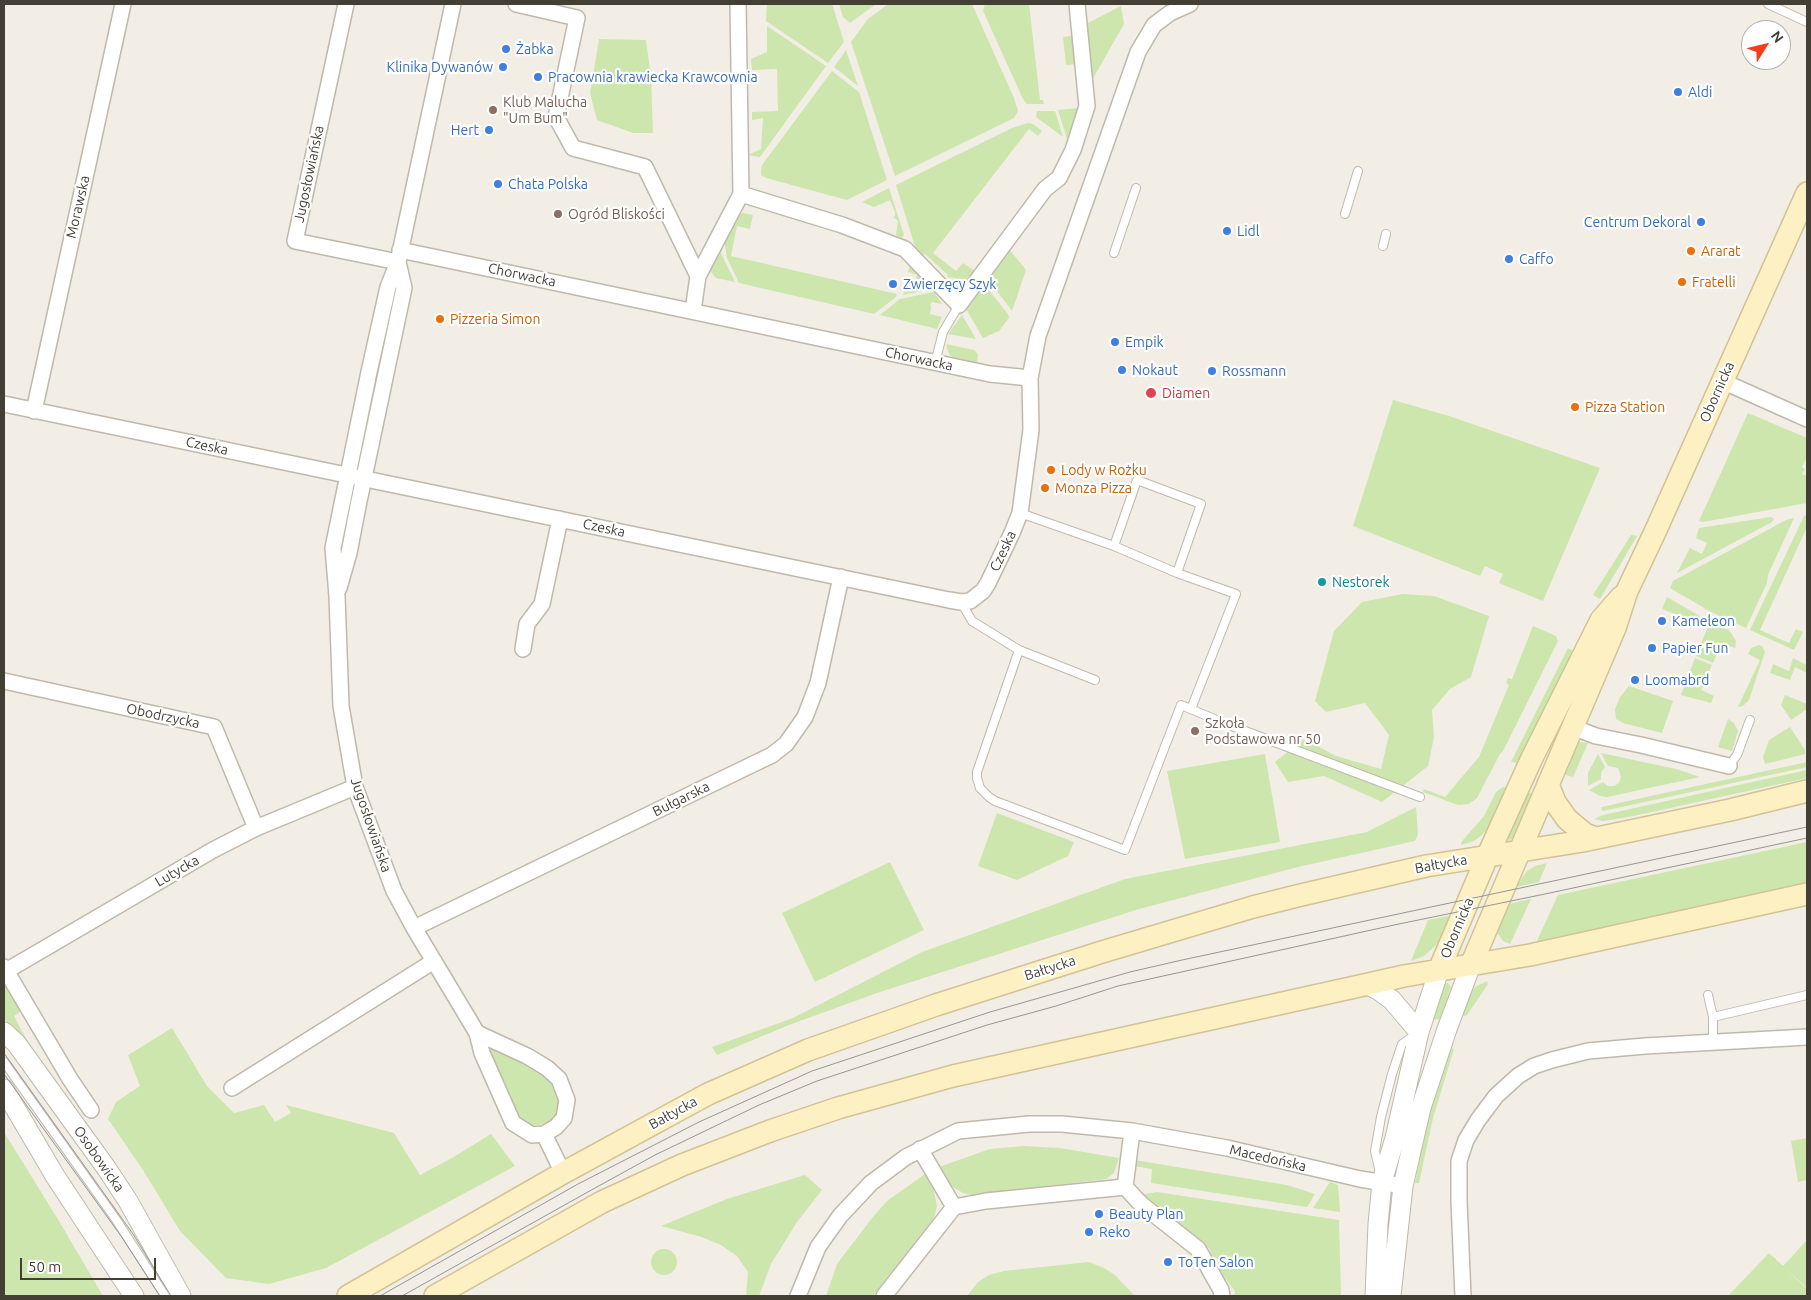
<!DOCTYPE html>
<meta charset="utf-8">
<style>
body{margin:0}
#map{position:relative;width:1811px;height:1300px;overflow:hidden;background:#f2eee5;font-family:Ubuntu,sans-serif}
canvas{display:block}
.frame{position:absolute;inset:0;border:5px solid #443f35;pointer-events:none}
.north{position:absolute;left:1741px;top:20px;width:50px;height:50px;box-sizing:border-box;background:#fff;border:1px solid #b4b2ae;border-radius:50%;rotate:54deg;font-size:14px;font-weight:700;line-height:20px;text-align:center;color:#443f35}
.north::after{content:'';display:block;margin:auto;width:18px;height:22px;background:#f53e19;clip-path:polygon(50% 0,100% 100%,50% 72%,0 100%)}
.scale{position:absolute;left:20px;top:1258px;width:136px;height:22px;box-sizing:border-box;border:2px solid #443f35;border-top:0;padding-left:6px;font-size:15px;line-height:18px;white-space:nowrap;color:#443f35;-webkit-text-stroke:4px #fff;paint-order:stroke}
</style>
<div id="map">
<canvas width="1811" height="1300"></canvas>
<div class="frame"></div>
<div class="north">N</div>
<div class="scale">50 m</div>
</div>
<script>
const c = document.querySelector('canvas').getContext('2d');
c.lineJoin = 'round';
function fillPath(path, color) {
  c.fillStyle = color;
  c.fill(path, 'evenodd');
}
function toPath(rows) {
  const path = new Path2D();
  for (const r of rows) {
    if (r.length === 3) {
      path.moveTo(r[0] + r[2], r[1]);
      path.arc(r[0], r[1], r[2], 0, 2 * Math.PI);
      continue;
    }
    path.moveTo(r[0], r[1]);
    for (let i = 2; i < r.length; i += 2) path.lineTo(r[i], r[i + 1]);
  }
  return path;
}
function trace(path, color, width, dash) {
  c.strokeStyle = color;
  c.lineWidth = width;
  c.lineCap = dash ? 'butt' : 'round';
  c.setLineDash(dash || []);
  c.stroke(path);
}
function drawText(font, color, halo, rows, align = 'center') {
  c.font = font + ' Ubuntu,sans-serif';
  c.lineWidth = 4.5;
  c.setLineDash([]);
  c.textBaseline = 'middle';
  c.strokeStyle = halo;
  c.fillStyle = color;
  for (const [text, x, y, turn = 0] of rows) {
    c.save();
    c.translate(x, y);
    c.rotate((+turn || 0) * Math.PI / 180);
    c.textAlign = isNaN(turn) ? turn : align;
    if (halo) c.strokeText(text, 0, 0);
    c.fillText(text, 0, 0);
    c.restore();
  }
}
fillPath(toPath([
 [767,4,832,4,844,42,828,63,766,21],
 [839,4,876,4,850,23,843,17],
 [888,4,972,4,1014,98,1018,111,1014,118,895,176,851,42,868,19],
 [985,4,1029,4,1040,100,1043,100,1044,104,1027,104,1023,99,983,11],
 [1121,6,1124,24,1091,82,1086,24],
 [767,26,826,66,760,157,748,155,761,149,763,118,752,120,752,112,778,111,777,69,752,70,751,59,767,52],
 [1075,35,1077,64,1066,65,1063,37],
 [599,39,646,40,651,77,653,133,633,133,597,120,590,93],
 [846,50,858,86,834,67],
 [832,71,859,92,887,180,847,200,766,178,761,175,761,170,762,165],
 [1079,108,1070,142,1067,139,1058,110],
 [1055,111,1063,137,1036,117,1037,111],
 [1028,123,1033,124,1042,131,1038,136,1029,129,933,253,956,271,963,263,975,271,971,276,965,280,947,277,948,275,925,254,921,257,917,253,896,185,1012,128],
 [889,188,904,235,901,238,896,235,898,221,893,217,895,216,895,212,890,200,874,207,862,202],
 [743,213,753,215,750,229,737,226,731,256,897,294,896,297,874,314,739,283,727,258,724,239,737,216],
 [719,249,735,282,716,278,711,272,710,268],
 [1009,249,1026,270,1012,311,988,279],
 [910,265,932,289,903,295,906,285,914,286,917,275,908,272],
 [984,284,1008,314,1009,318,999,331,983,338,966,309],
 [934,292,942,304,932,302,930,305,931,308,930,314,942,317,937,329,880,315,900,299],
 [962,315,976,339,948,334],
 [946,344,974,350,978,354,977,363,956,360,949,354],
 [1393,400,1449,416,1600,468,1543,601,1499,583,1503,574,1485,566,1480,576,1353,526],
 [1748,413,1807,438,1807,457,1802,467,1805,469,1802,474,1807,476,1807,503,1703,522,1699,521],
 [1807,514,1807,527,1760,630,1789,643,1796,629,1803,632,1794,650,1750,630,1804,516],
 [1771,517,1774,519,1772,522,1677,573,1690,548,1702,554,1707,543,1696,538,1699,528],
 [1794,518,1768,575,1767,583,1746,628,1711,612,1670,588,1673,581,1786,520],
 [1631,535,1637,536,1600,599,1593,595],
 [1403,594,1434,596,1489,616,1471,677,1450,689,1432,710,1434,737,1428,766,1382,802,1324,776,1288,782,1275,762,1304,739,1336,756,1381,769,1389,735,1365,703,1326,712,1315,701,1334,631,1362,602],
 [1667,597,1703,618,1701,625,1662,609],
 [1710,622,1729,630,1736,641,1735,648,1722,643,1713,663,1696,656],
 [1533,626,1556,636,1558,641,1502,753,1501,752,1477,798,1469,804,1458,805,1423,792,1424,789,1445,797,1479,757,1509,685,1506,683,1508,678,1512,679],
 [1759,645,1762,646,1765,652,1749,700,1743,706,1738,707,1760,660,1748,654,1751,648],
 [1568,648,1573,651,1518,763,1511,762],
 [1695,658,1712,665,1701,690,1714,696,1711,703,1681,695],
 [1793,658,1807,665,1807,673,1795,667,1790,680,1770,673,1773,664,1789,671],
 [1629,686,1673,701,1662,733,1623,723,1616,719,1615,709,1620,697],
 [1785,695,1807,704,1807,709,1791,720,1781,705],
 [1728,719,1734,723,1738,731,1732,751,1718,747],
 [1790,727,1805,750,1805,754,1765,764,1763,757,1769,740],
 [1580,742,1588,743,1573,777,1562,774,1577,744],
 [1601,753,1676,769,1700,777,1607,797,1600,796,1589,790,1603,782,1608,786,1614,786,1619,783,1621,777,1618,768,1608,766],
 [1265,754,1280,842,1185,859,1167,771],
 [1598,754,1605,767,1601,773,1601,779,1588,786,1588,773],
 [1807,762,1807,767,1603,811,1601,809,1602,807,1628,801],
 [1807,770,1807,778,1629,817,1603,821,1594,819,1603,815],
 [1503,787,1506,787,1489,827,1482,835,1474,841,1461,845,1462,841,1484,816,1496,792],
 [1527,792,1535,795,1514,839,1505,840],
 [1416,807,1418,834,1415,841,1298,867,1139,909,877,993,789,1025,717,1055,712,1047,793,1018,922,952,1125,879,1367,832],
 [997,813,1074,842,1068,856,1017,880,978,866],
 [1807,842,1807,884,1536,943,1558,895],
 [890,862,924,930,815,982,782,913],
 [1547,863,1539,882,1516,887,1527,871,1535,866],
 [1531,899,1510,944,1503,941,1497,932,1509,904],
 [1449,916,1440,939,1435,946,1424,956,1411,961,1428,920],
 [4,979,23,1010,14,1016,30,1046,28,1049,4,1018],
 [1487,981,1488,984,1467,1015,1460,1017,1467,998,1475,987],
 [1445,983,1448,983,1451,987,1440,1019,1429,1020,1443,985],
 [172,1028,207,1086,234,1113,264,1105,275,1122,291,1113,286,1105,394,1133,420,1175,452,1158,491,1134,515,1166,326,1268,269,1284,226,1278,180,1231,143,1170,108,1119,116,1102,140,1086,128,1055],
 [488,1044,547,1076,556,1088,560,1108,556,1117,549,1122,539,1125,527,1125,519,1119,485,1046],
 [1449,1047,1454,1049,1433,1118,1419,1183,1415,1183,1427,1121],
 [4,1132,59,1221,103,1296,4,1296],
 [1807,1138,1807,1180,1798,1182,1791,1141],
 [1024,1146,1060,1148,1119,1158,1114,1173,1106,1179,972,1195,963,1193,946,1183,936,1168,990,1149],
 [1134,1160,1287,1185,1315,1194,1307,1207,1151,1183,1152,1169,1134,1166],
 [925,1174,934,1191,937,1206,934,1218,873,1296,826,1296,837,1264,872,1218,887,1201],
 [805,1175,822,1190,797,1222,771,1264,759,1296,746,1296,748,1272,737,1256,721,1245,702,1237,661,1226,727,1199],
 [1330,1182,1338,1185,1340,1212,1313,1208],
 [1157,1192,1339,1220,1341,1296,1234,1296,1235,1291,1212,1261,1210,1249,1141,1195],
 [1807,1240,1807,1288,1784,1267,1807,1289,1807,1296,1728,1296,1769,1253,1783,1266],
 [664,1262,13],
 [1089,1262,1104,1268,1115,1275,1135,1296,967,1296,978,1282,989,1275,1004,1271]
]), '#cce6ae');
const service = toPath([
 [1768,4,1807,22],
 [1345,214,1358,171],
 [1383,246,1386,234],
 [1114,253,1136,188],
 [935,363,943,332,959,305],
 [1020,513,1114,546,1177,573,1236,594,1191,709],
 [1114,546,1137,480,1201,504,1177,573],
 [961,602,972,621,1019,650,977,772,977,778,980,788,989,797,995,801,1125,850,1181,705,1224,723,1420,797],
 [1019,650,1095,680],
 [1729,766,1737,755,1750,720],
 [1708,995,1713,1017,1713,1042],
 [1713,1017,1807,995],
 [4,1062,117,1221,165,1296],
 [1380,1173,1375,1151,1381,1117,1392,1074,1402,1044,1415,1035]
]);
const minor = toPath([
 [346,4,295,241,398,262],
 [453,4,398,262,388,287,369,372,333,548,337,596,341,706,355,787,394,891,414,928,477,1033,482,1053,513,1123,532,1135,544,1134,556,1127,564,1118,567,1100,559,1079,547,1068,527,1056,477,1033],
 [516,4,577,18,556,117,573,148,645,167,698,276],
 [738,4,741,194,842,225,905,249,959,305,1045,189,1059,178,1073,150,1087,106,1077,4],
 [400,250,990,374,1030,378],
 [693,311,698,276,741,194],
 [1722,381,1807,419],
 [4,404,949,600,961,602,970,601,983,591,988,583,1012,533,1020,513,1031,430,1030,378,1038,336,1138,52,1154,25,1170,13,1190,4],
 [34,411,123,4],
 [339,588,349,553,358,506,404,288,398,262],
 [523,649,527,624,542,604,560,519],
 [4,681,214,727,256,828],
 [1572,727,1596,736,1641,745,1729,766],
 [414,928,772,755,786,744,805,717,818,683,841,577],
 [4,967,70,1079,91,1110],
 [6,971,213,850,256,828,355,787],
 [232,1088,434,961],
 [544,1134,563,1173],
 [1125,1187,1141,1204,1198,1249,1221,1290,1222,1296],
 [954,1207,986,1201,1125,1187,1132,1131],
 [798,1296,818,1247,840,1216,871,1183,906,1157,958,1131,1029,1124,1062,1124,1132,1131,1227,1148,1360,1179,1403,1186],
 [884,1296,954,1207,920,1149],
 [1463,1296,1459,1201,1459,1161,1466,1140,1478,1120,1496,1096,1518,1076,1534,1066,1552,1060,1588,1051,1645,1046,1807,1037]
]);
const tertiary = toPath([
 [1366,984,1378,990,1392,1000,1419,1032],
 [4,1032,16,1043,107,1169,128,1201,181,1296],
 [4,1089,55,1176,134,1296],
 [1375,1296,1378,1224,1382,1182,1395,1138,1419,1032,1439,970],
 [1391,1296,1403,1186,1421,1108,1447,1029,1471,965]
]);
const secondary = toPath([
 [1548,784,1555,802,1567,819,1585,834,1596,838],
 [1471,965,1615,628,1627,591,1655,532,1807,193],
 [1439,970,1487,857,1531,760,1601,620,1621,597],
 [348,1296,563,1173,708,1094,808,1050,936,1005,1102,952,1253,907,1301,895,1426,866,1583,841,1730,810,1807,791],
 [435,1296,602,1202,682,1165,770,1131,838,1108,953,1076,1364,985,1404,976,1530,955,1807,894]
]);
trace(service, '#c0b9ab', 10);
trace(minor, '#c0b9ab', 18);
trace(tertiary, '#c0b9ab', 21);
trace(secondary, '#d2c396', 24);
trace(service, '#fff', 8);
trace(minor, '#fff', 15);
trace(tertiary, '#fff', 19);
trace(secondary, '#fdf1c4', 21);
trace(toPath([
 [4,1053,133,1234,171,1296],
 [4,1074,121,1236,160,1296],
 [380,1296,578,1184,699,1122,812,1071,990,1012,1130,972,1182,960,1807,827],
 [402,1296,586,1193,655,1155,759,1105,817,1081,987,1025,1056,1006,1118,986,1394,925,1545,894,1807,838]
]), '#959595', 1);
for (const [x, y, r, color] of [
 [506,49,5,"#3f7fe0"],
 [503,67,5,"#3f7fe0"],
 [538,77,5,"#3f7fe0"],
 [1678,92,5,"#3f7fe0"],
 [493,110,5,"#8d6e63"],
 [489,130,5,"#3f7fe0"],
 [498,184,5,"#3f7fe0"],
 [558,214,5,"#8d6e63"],
 [1701,222,5,"#3f7fe0"],
 [1227,231,5,"#3f7fe0"],
 [1691,251,5,"#e8710a"],
 [1509,259,5,"#3f7fe0"],
 [1682,282,5,"#e8710a"],
 [893,284,5,"#3f7fe0"],
 [440,319,5,"#e8710a"],
 [1115,342,5,"#3f7fe0"],
 [1122,370,5,"#3f7fe0"],
 [1212,371,5,"#3f7fe0"],
 [1151,393,6,"#e0444e"],
 [1575,407,5,"#e8710a"],
 [1051,470,5,"#e8710a"],
 [1045,488,5,"#e8710a"],
 [1322,582,5,"#0f9aa8"],
 [1662,621,5,"#3f7fe0"],
 [1652,648,5,"#3f7fe0"],
 [1635,680,5,"#3f7fe0"],
 [1195,731,5,"#8d6e63"],
 [1099,1214,5,"#3f7fe0"],
 [1089,1232,5,"#3f7fe0"],
 [1168,1262,5,"#3f7fe0"]
]) {
  const dot = new Path2D();
  dot.arc(x, y, r, 0, 2 * Math.PI);
  c.fillStyle = color;
  c.fill(dot);
  trace(dot, '#fff', 2);
}
drawText('14px', '#366cbe', '#fff', [
 ["Żabka",516,49],
 ["Klinika Dywanów",493,67,"right"],
 ["Pracownia krawiecka Krawcownia",548,77],
 ["Aldi",1688,92],
 ["Hert",479,130,"right"],
 ["Chata Polska",508,184],
 ["Centrum Dekoral",1691,222,"right"],
 ["Lidl",1237,231],
 ["Caffo",1519,259],
 ["Zwierzęcy Szyk",903,284],
 ["Empik",1125,342],
 ["Nokaut",1132,370],
 ["Rossmann",1222,371],
 ["Kameleon",1672,621],
 ["Papier Fun",1662,648],
 ["Loomabrd",1645,680],
 ["Beauty Plan",1109,1214],
 ["Reko",1099,1232],
 ["ToTen Salon",1178,1262]
], 'left');
drawText('14px', '#785e54', '#fff', [
 ["Klub Malucha",503,102],
 ["\"Um Bum\"",503,118],
 ["Ogród Bliskości",568,214],
 ["Szkoła",1205,723],
 ["Podstawowa nr 50",1205,739]
], 'left');
drawText('14px', '#443f35', '#fff', [
 ["Jugosłowiańska",309,174,-78],
 ["Morawska",78,207,-77],
 ["Chorwacka",522,275,12],
 ["Chorwacka",919,359,12],
 ["Obornicka",1717,392,-66],
 ["Czeska",207,446,12],
 ["Czeska",604,528,12],
 ["Czeska",1003,551,-65],
 ["Obodrzycka",163,716,12],
 ["Bułgarska",681,799,-26],
 ["Jugosłowiańska",371,825,71],
 ["Bałtycka",1441,864,-10],
 ["Lutycka",177,871,-30],
 ["Obornicka",1457,928,-67],
 ["Bałtycka",1050,968,-18],
 ["Bałtycka",673,1113,-29],
 ["Macedońska",1268,1158,13],
 ["Osobowicka",99,1159,55]
]);
drawText('14px', '#c56008', '#fff', [
 ["Ararat",1701,251],
 ["Fratelli",1692,282],
 ["Pizzeria Simon",450,319],
 ["Pizza Station",1585,407],
 ["Lody w Rożku",1061,470],
 ["Monza Pizza",1055,488]
], 'left');
drawText('14px', '#be3a42', '#fff', [
 ["Diamen",1162,393]
], 'left');
drawText('14px', '#0d838f', '#fff', [
 ["Nestorek",1332,582]
], 'left');
</script>
